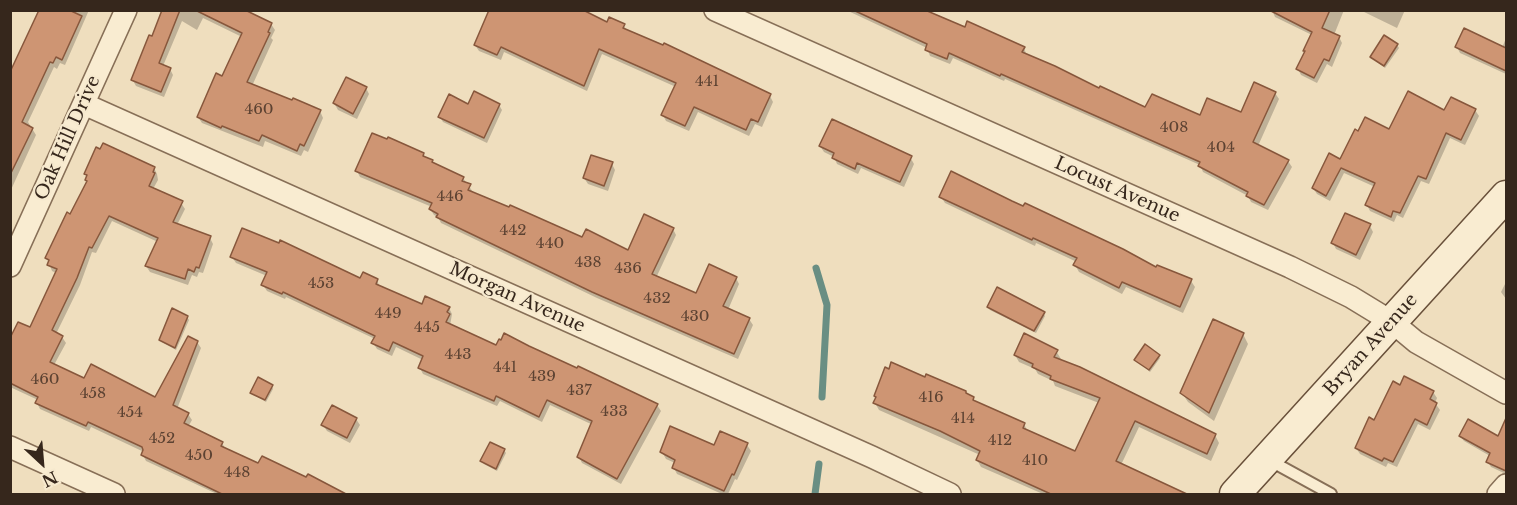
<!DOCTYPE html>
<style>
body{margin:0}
#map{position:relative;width:1517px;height:505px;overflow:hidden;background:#efdebe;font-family:"Libre Baskerville",serif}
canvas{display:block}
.frame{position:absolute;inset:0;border:12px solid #36271c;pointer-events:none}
.north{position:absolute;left:12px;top:433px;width:60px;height:60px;-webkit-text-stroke:4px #f6e9ce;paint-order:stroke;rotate:154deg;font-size:16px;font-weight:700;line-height:24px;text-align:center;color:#36271c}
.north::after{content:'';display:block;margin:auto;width:21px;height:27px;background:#36271c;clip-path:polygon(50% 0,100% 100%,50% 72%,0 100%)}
</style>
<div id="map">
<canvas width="1517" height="505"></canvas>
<div class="frame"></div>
<div class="north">N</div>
</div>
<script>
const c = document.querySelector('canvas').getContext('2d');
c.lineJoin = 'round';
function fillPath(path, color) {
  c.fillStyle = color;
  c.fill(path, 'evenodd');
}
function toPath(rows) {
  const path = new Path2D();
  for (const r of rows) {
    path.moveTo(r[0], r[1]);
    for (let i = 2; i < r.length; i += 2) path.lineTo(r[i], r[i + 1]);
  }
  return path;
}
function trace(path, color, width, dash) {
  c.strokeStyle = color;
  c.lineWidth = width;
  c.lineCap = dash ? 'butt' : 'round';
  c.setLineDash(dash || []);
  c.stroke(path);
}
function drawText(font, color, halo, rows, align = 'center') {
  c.font = font + ' "Libre Baskerville",serif';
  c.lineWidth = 4.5;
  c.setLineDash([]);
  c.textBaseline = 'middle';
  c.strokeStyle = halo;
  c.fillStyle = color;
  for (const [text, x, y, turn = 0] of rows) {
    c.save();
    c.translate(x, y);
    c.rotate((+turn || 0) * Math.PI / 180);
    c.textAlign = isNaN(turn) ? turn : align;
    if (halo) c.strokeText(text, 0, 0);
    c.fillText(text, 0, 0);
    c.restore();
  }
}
fillPath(toPath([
 [37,10,89,10,65,65,60,63,57,69,54,67,28,122,36,135,10,192,10,65,15,67,39,14],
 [164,10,241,10,271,24,275,30,271,38,273,40,252,86,320,111,323,118,308,152,304,150,301,156,265,141,263,147,202,123,198,117,223,78,242,37,203,18,197,30,182,21,163,66,170,69,173,75,164,97,136,86,132,79],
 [488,10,580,10,607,24,624,26,627,31,770,96,773,102,762,127,755,124,749,136,698,112,689,131,666,121,663,115,676,87,602,54,587,91,504,52,501,60,479,51,475,45,490,11],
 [846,10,921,10,966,29,1024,48,1027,56,1099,90,1146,109,1201,117,1241,114,1275,93,1279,99,1258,146,1288,161,1292,167,1268,210,1251,202,1248,196,1203,172,1200,165,1005,79,1004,81,953,58,950,64,930,56,927,48],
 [1272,10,1344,10,1334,35,1339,37,1342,43,1332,67,1327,64,1317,83,1301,75,1298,69,1312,35,1275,17],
 [1360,10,1405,10,1397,28],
 [1506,38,1506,74,1460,53,1457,47,1502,48],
 [1397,45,1399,48,1385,68,1371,57],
 [366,88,369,94,357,119,338,110,334,103],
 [499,105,502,110,487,143,443,122,440,117,468,106],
 [1475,110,1479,116,1465,145,1450,138,1429,184,1421,181,1403,218,1397,215,1394,222,1370,211,1367,205,1375,187,1344,173,1330,201,1317,194,1313,188,1340,161,1359,133,1390,131,1445,112],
 [820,146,910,157,914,164,904,187,861,168,858,174,837,164,834,157,824,152],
 [423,154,434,165,463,178,473,192,472,194,583,239,629,253,673,229,676,235,656,278,697,295,736,278,739,284,728,310,749,319,753,325,738,359,597,298,441,223,438,217,434,215,430,209,432,207,360,177,357,171],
 [612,164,615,170,608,191,588,184,584,178],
 [154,168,157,174,158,180,153,189,181,203,185,209,177,225,210,238,213,244,203,273,199,272,197,277,192,275,188,285,150,272,146,266,158,242,112,221,96,253,92,252,80,285,56,334,62,337,66,343,54,365,85,380,155,399,197,342,201,348,177,409,188,414,192,420,188,427,222,443,226,450,259,465,338,494,217,494,146,461,143,455,144,452,91,427,89,431,40,409,37,403,38,400,10,387,10,342,30,329,56,273,52,271,47,258,88,183,86,173],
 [941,197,1011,202,1157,269,1191,281,1195,287,1183,313,1126,287,1122,294,1079,272,1075,265,1077,262,1036,243,1035,246,945,203],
 [1370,226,1373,232,1360,260,1336,249,1333,243],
 [232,257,361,280,377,280,380,288,422,306,449,308,452,314,450,326,497,347,657,405,661,411,621,484,582,463,579,457,593,425,550,405,542,422,500,401,497,406,423,374,420,368,423,360,396,347,392,356,377,349,373,343,375,339,286,297,285,299,267,291,263,285,267,276,236,263],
 [1506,282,1506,299,1501,292],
 [988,307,1043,313,1045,316,1036,333,990,310],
 [187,317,189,320,176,350,162,342,161,340],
 [1243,334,1248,344,1214,421,1188,402,1182,393],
 [1056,351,1061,359,1059,361,1215,435,1219,443,1211,461,1139,427,1121,465,1182,494,1043,494,981,467,977,460,980,455,879,410,875,403,877,399,875,396,973,398,975,402,1024,424,1028,432,1075,453,1099,403,1055,386,1053,381,1038,374,1035,369,1019,362,1015,355],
 [1158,356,1160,358,1150,372,1136,360],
 [272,386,273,389,266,402,251,393],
 [1401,387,1433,392,1437,398,1435,403,1440,410,1430,430,1418,424,1397,467,1388,463,1386,467,1360,454,1356,448],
 [356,419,360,425,350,443,327,431,323,425],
 [1506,431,1506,474,1491,467,1488,462,1490,456,1464,441,1460,436,1503,440],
 [747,445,751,451,737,480,735,479,728,494,722,494,677,474,674,468,675,463,666,459,662,452],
 [504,450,506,453,497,471,484,464,482,461]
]), '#0003');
trace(toPath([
 [816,268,827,305,822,397],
 [815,494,819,464]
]), '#698e83', 7);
const building = toPath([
 [39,10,69,10,82,16,62,60,56,57,53,63,50,62,22,122,33,128,10,175,10,72,39,10],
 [162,10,180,10,159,63,171,68,161,92,131,80,149,35,152,36,162,10],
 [195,10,245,10,272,23,268,32,270,33,247,82,292,100,293,98,321,110,304,146,300,144,297,151,262,135,259,141,222,126,221,128,197,117,216,73,222,76,242,33,195,10],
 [489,10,583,10,607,22,609,17,625,24,623,28,663,45,664,43,771,94,758,122,751,119,746,130,694,107,685,126,661,115,676,83,599,49,584,86,501,47,497,55,474,45,489,10],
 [853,10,925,10,965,27,967,21,1025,47,1022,52,1055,66,1099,88,1100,86,1145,107,1152,94,1200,115,1207,98,1241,112,1254,82,1276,92,1253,142,1289,160,1264,205,1246,196,1248,192,1198,166,1200,162,1001,74,1000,76,949,53,947,59,925,50,927,44,853,10],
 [1269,10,1330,10,1322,28,1340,36,1329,61,1324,59,1314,78,1296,69,1305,51,1303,51,1312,32,1269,10],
 [1464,28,1506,48,1506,71,1455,47,1464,28],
 [1384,35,1398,44,1384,66,1370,57,1384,35],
 [346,77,367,87,353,114,333,103,346,77],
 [474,91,500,104,484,138,438,117,449,94,468,104,474,91],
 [1408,91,1444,110,1451,97,1476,109,1461,140,1446,133,1426,179,1418,176,1400,213,1393,211,1391,217,1365,205,1375,183,1341,168,1326,196,1312,188,1329,153,1340,159,1355,129,1358,131,1365,117,1389,129,1408,91],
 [832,119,912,156,900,182,857,163,855,169,832,158,834,153,819,146,832,119],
 [372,133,387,139,388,137,424,153,423,156,433,160,432,162,464,177,462,181,471,184,468,190,509,207,510,205,582,237,586,229,628,250,644,214,674,228,652,274,696,293,709,264,737,277,723,306,750,318,734,354,592,292,436,217,438,214,429,209,432,203,355,171,372,133],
 [103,143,155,167,153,172,155,173,149,186,183,201,173,222,211,236,199,268,196,267,194,272,188,269,185,279,145,266,158,238,109,216,92,248,89,247,77,278,52,330,63,336,50,362,84,378,91,364,155,397,188,336,198,341,173,405,189,413,184,423,223,442,221,446,258,463,262,456,306,477,308,474,348,495,224,495,141,455,143,450,142,447,88,422,86,426,35,403,38,397,10,383,10,338,18,322,30,327,57,269,47,265,49,260,45,258,67,212,70,214,87,181,85,180,87,175,84,174,96,147,100,149,103,143],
 [591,155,613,162,604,186,583,178,591,155],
 [951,171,1012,201,1023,206,1025,203,1123,249,1156,267,1157,265,1192,279,1180,307,1122,282,1119,288,1073,265,1077,258,1033,238,1032,240,939,197,951,171],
 [1345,213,1371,224,1356,255,1331,243,1345,213],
 [242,228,279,243,280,240,360,278,363,272,378,279,376,284,422,304,425,296,450,307,447,312,450,314,446,322,496,345,499,339,501,340,504,333,529,346,577,368,578,366,658,404,617,479,577,457,592,421,547,400,539,417,496,396,494,401,418,368,423,356,393,342,389,351,371,343,375,336,283,292,282,294,261,285,267,272,230,257,242,228],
 [997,287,1045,312,1034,331,987,307,997,287],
 [172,308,188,316,175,348,159,340,172,308],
 [1213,319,1244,333,1209,413,1180,393,1213,319],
 [1024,333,1058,350,1054,357,1080,367,1216,434,1207,454,1135,421,1116,461,1189,495,1053,495,976,460,980,451,940,431,873,403,876,397,874,396,885,367,889,369,891,362,925,377,926,374,966,391,966,393,974,397,973,400,1025,423,1023,428,1075,451,1100,398,1050,379,1051,376,1032,367,1033,364,1014,355,1024,333],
 [1145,344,1160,355,1149,370,1134,360,1145,344],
 [1404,376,1434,391,1430,399,1437,403,1427,425,1415,419,1393,462,1384,458,1382,461,1355,448,1369,417,1374,420,1393,381,1400,385,1404,376],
 [258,377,273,385,265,400,250,393,258,377],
 [332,405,357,418,347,438,321,425,332,405],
 [1506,418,1506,471,1486,462,1490,453,1459,436,1468,419,1498,436,1506,418],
 [670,426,714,445,720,431,748,443,734,475,732,474,724,491,672,468,675,460,660,452,670,426],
 [490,442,505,449,496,469,480,461,490,442]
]);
fillPath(building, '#ce9573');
trace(building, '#87573c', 1.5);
const lane = toPath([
 [1269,460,1331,494]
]);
const street = toPath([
 [715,10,1290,267,1351,297,1392,322,1416,342,1506,393],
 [84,104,872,457,950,494],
 [10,266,126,10],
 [10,447,114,494],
 [1498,494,1506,485]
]);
const secondary = toPath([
 [1235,494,1506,196]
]);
trace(lane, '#876f57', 14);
trace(street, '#876f57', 24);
trace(secondary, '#69503a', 33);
trace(lane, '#f9ecd1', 10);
trace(street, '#f9ecd1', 21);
trace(secondary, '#f9ecd1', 30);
drawText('15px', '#5c4232', null, [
 ["441",707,82],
 ["460",259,110],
 ["408",1174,128],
 ["404",1221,148],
 ["446",450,197],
 ["442",513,231],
 ["440",550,244],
 ["438",588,263],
 ["436",628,269],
 ["453",321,284],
 ["432",657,299],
 ["449",388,314],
 ["430",695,317],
 ["445",427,328],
 ["443",458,355],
 ["441",505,368],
 ["439",542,377],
 ["460",45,380],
 ["437",579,391],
 ["458",93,394],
 ["416",931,398],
 ["433",614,412],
 ["454",130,413],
 ["414",963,419],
 ["452",162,439],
 ["412",1000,441],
 ["450",199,456],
 ["410",1035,461],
 ["448",237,473]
]);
drawText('18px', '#36271c', '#f6e9ce', [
 ["Oak Hill Drive",68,138,-66],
 ["Locust Avenue",1117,190,24],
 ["Morgan Avenue",517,298,24],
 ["Bryan Avenue",1371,345,-48]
]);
</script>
